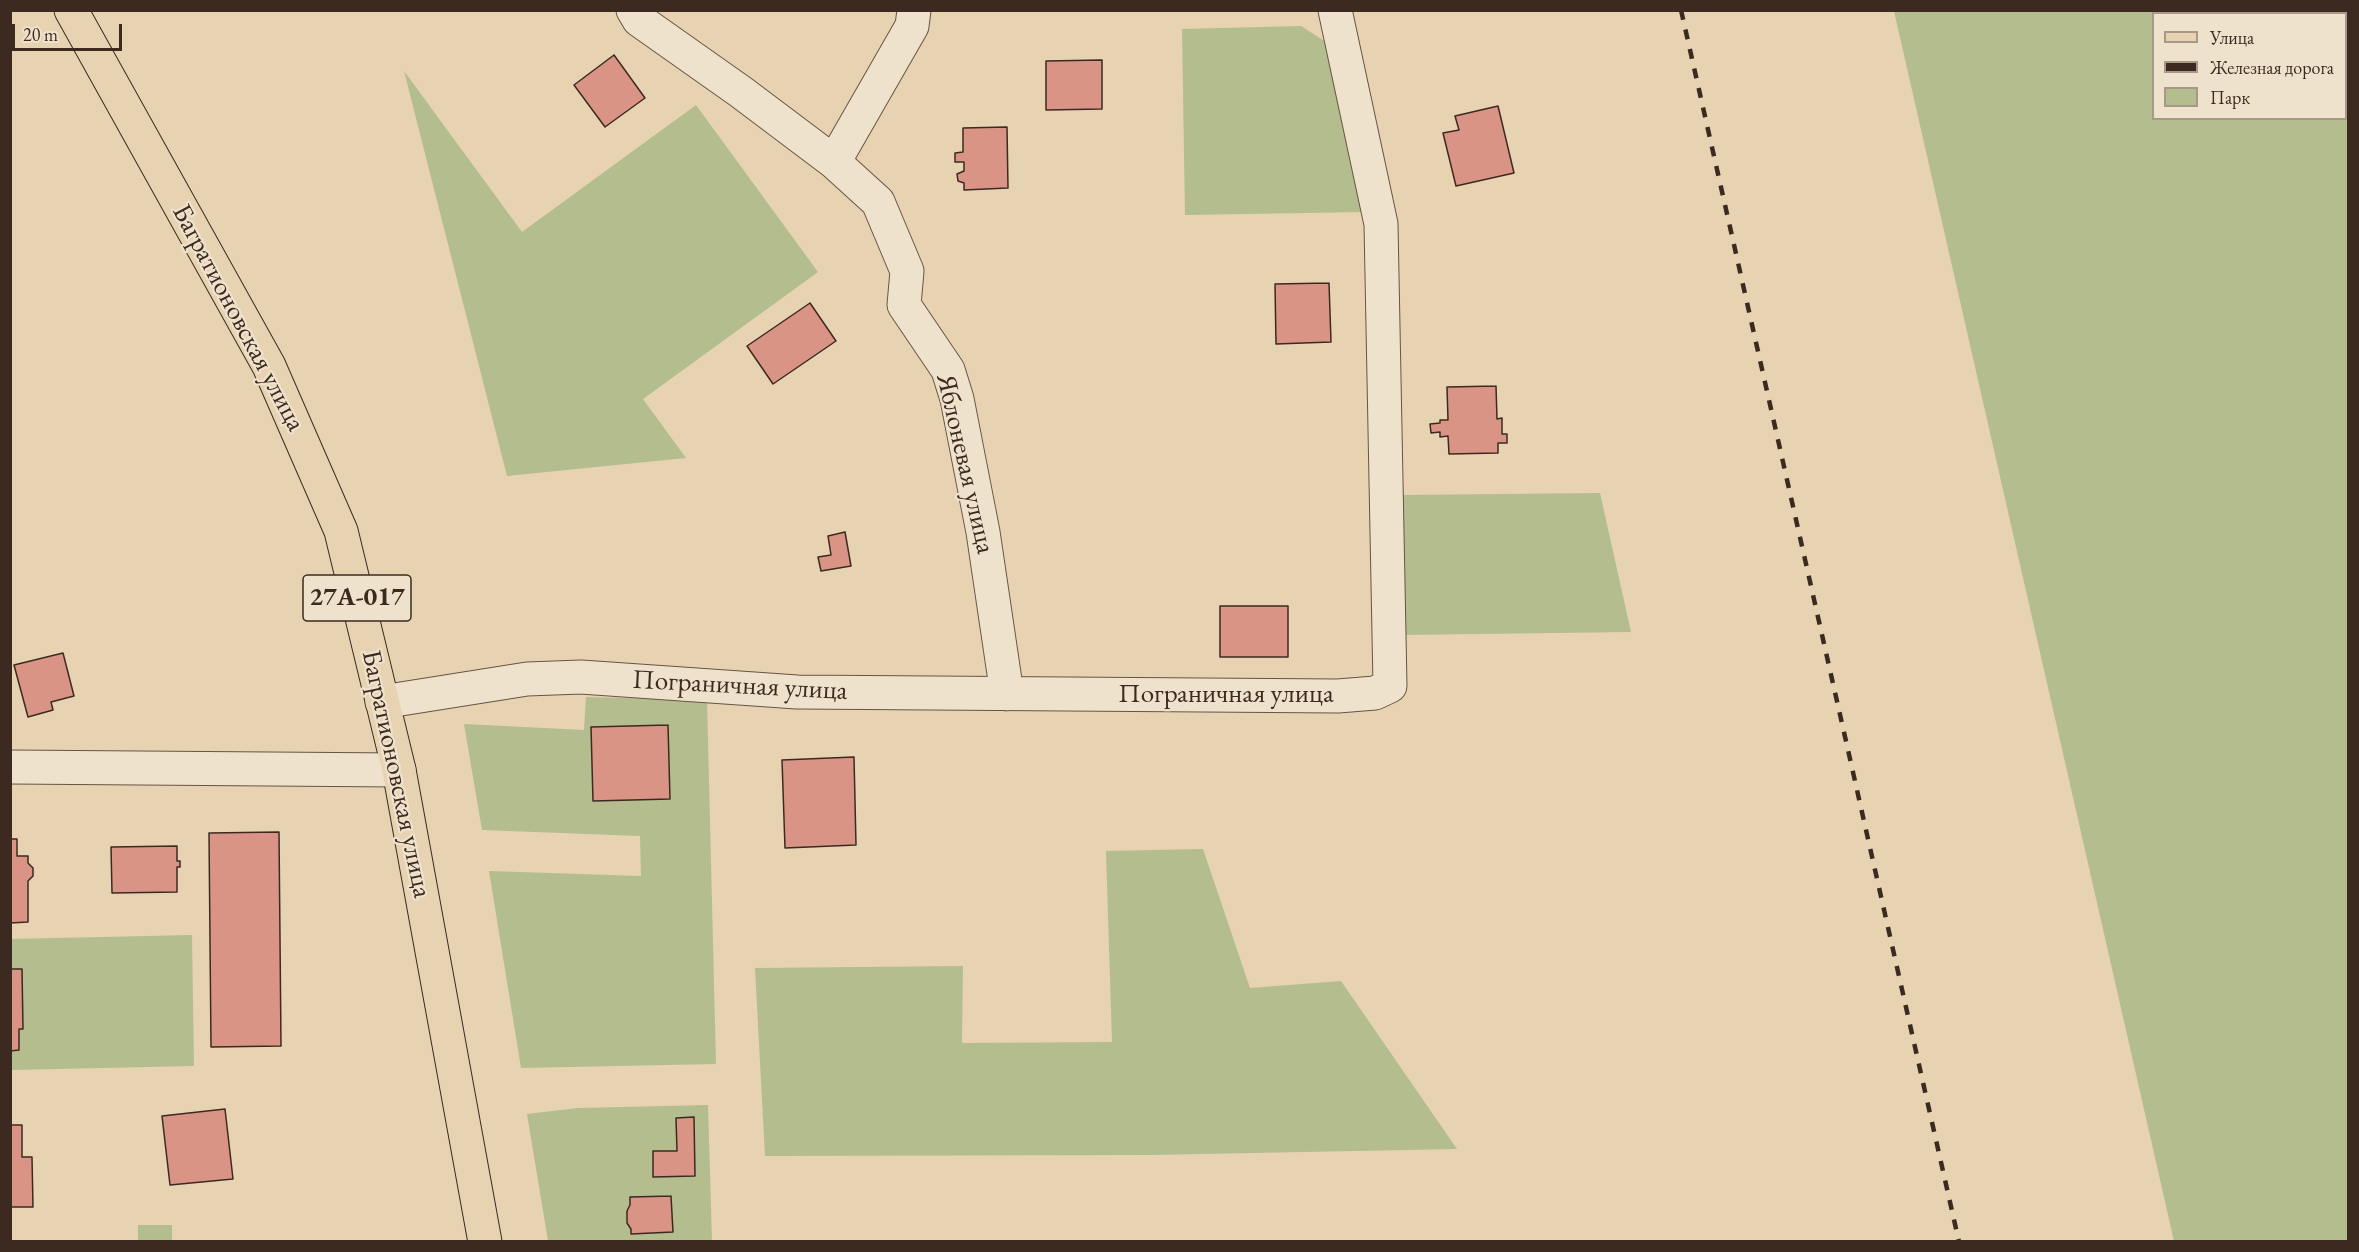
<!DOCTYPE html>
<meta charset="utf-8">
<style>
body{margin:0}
#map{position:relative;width:2359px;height:1252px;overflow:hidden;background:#e7d3b1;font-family:"EB Garamond",serif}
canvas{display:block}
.frame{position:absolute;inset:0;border:12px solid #3c2a20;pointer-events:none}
.legend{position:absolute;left:2152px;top:12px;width:195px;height:108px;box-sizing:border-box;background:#efe2cc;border:2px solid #a79887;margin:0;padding:8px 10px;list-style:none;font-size:18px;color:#3c2a20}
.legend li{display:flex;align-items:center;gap:12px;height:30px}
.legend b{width:30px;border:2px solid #a79887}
.scale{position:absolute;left:12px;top:24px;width:110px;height:27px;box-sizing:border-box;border:3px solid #3c2a20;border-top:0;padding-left:8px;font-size:18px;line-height:21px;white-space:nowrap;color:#3c2a20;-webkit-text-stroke:4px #efe2cc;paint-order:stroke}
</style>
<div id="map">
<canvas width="2359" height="1252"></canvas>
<div class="frame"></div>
<ul class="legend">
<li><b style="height:8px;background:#e7d3b1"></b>Улица</li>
<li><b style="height:8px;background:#3c2a20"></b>Железная дорога</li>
<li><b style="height:16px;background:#b3bd8d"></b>Парк</li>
</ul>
<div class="scale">20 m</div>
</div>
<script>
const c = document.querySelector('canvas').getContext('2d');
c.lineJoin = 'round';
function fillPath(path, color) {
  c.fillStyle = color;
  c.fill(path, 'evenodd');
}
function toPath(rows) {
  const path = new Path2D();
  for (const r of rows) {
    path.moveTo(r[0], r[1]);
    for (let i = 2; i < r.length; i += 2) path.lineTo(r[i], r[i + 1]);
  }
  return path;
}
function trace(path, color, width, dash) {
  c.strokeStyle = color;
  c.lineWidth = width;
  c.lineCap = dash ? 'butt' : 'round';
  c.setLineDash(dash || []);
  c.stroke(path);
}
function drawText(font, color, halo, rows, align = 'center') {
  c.font = font + ' "EB Garamond",serif';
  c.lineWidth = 4.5;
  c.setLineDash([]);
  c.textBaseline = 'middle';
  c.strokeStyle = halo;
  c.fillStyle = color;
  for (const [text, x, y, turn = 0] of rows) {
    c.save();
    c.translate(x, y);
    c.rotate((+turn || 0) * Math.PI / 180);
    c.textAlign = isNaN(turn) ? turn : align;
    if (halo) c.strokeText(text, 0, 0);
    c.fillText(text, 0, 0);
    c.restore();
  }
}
fillPath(toPath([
 [1894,11,2348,11,2348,1241,2174,1241],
 [2154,14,2346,14,2346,118,2154,118],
 [1301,26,1326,42,1365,212,1185,215,1182,29],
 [404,71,522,232,696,105,818,272,643,399,686,458,507,476],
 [1600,493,1631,632,1403,635,1401,495],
 [586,697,707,700,716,1064,521,1068,489,871,641,876,640,836,482,830,464,724,584,730],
 [1203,849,1250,988,1341,981,1457,1149,1151,1155,765,1156,755,968,963,966,962,1043,1112,1042,1106,851],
 [192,935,194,1066,11,1070,10,939],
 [708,1105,712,1241,548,1241,527,1114,578,1108],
 [138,1225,172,1225,172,1241,138,1241]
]), '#b3bd8d');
const building = toPath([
 [614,55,645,98,605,127,574,85,614,55],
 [1102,60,1102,109,1046,110,1046,61,1102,60],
 [1498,106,1514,173,1456,186,1443,133,1459,130,1455,116,1498,106],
 [1007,127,1008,188,964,190,964,183,958,181,957,174,964,171,964,162,955,162,955,153,963,152,963,128,1007,127],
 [1329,283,1331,342,1276,344,1275,284,1329,283],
 [810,303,836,341,773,384,747,346,810,303],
 [1496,386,1497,419,1502,418,1502,434,1507,434,1507,443,1498,443,1498,453,1449,454,1448,436,1440,437,1440,432,1431,433,1430,424,1440,423,1440,420,1448,420,1447,387,1496,386],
 [845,532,851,566,821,571,818,557,831,555,828,536,845,532],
 [1220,606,1288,606,1288,657,1220,657,1220,606],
 [63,653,74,696,51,702,53,710,28,717,14,665,63,653],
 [668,725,670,799,593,801,591,727,668,725],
 [854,757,856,845,785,848,782,760,854,757],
 [279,832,281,1046,211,1047,209,833,279,832],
 [10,839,17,839,17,856,28,856,28,863,33,868,33,876,28,881,28,922,10,923,10,839],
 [177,846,177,861,180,861,180,867,177,867,177,892,112,893,111,847,177,846],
 [10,969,22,969,23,1029,19,1029,19,1050,10,1051,10,969],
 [225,1109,233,1179,170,1185,162,1116,225,1109],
 [694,1117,695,1176,653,1177,653,1151,677,1151,676,1118,694,1117],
 [10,1125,22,1125,22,1157,32,1157,33,1207,10,1207,10,1125],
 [671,1196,673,1232,631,1234,631,1229,627,1223,627,1211,630,1205,630,1197,671,1196]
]);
fillPath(building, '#da9486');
trace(building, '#3c2a20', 1.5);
const street = toPath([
 [633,10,639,20,741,92,834,162,878,202,907,271,904,305,948,370,957,399,983,532,1007,694],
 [834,162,912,26,914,10],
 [382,702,527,679,581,677,797,692,1338,696,1375,693,1390,686,1381,224,1335,10],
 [10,767,399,770]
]);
const primary = toPath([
 [71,10,269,366,341,531,399,770,485,1242]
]);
trace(street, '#675444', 35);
trace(primary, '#3c2a20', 35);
trace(street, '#efe2cc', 33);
trace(primary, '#e7d3b1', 33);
trace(toPath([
 [1681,10,1959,1242]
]), '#3c2a20', 4.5, [10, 10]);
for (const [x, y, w] of [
 [357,598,108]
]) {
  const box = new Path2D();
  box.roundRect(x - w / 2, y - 23, w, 46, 4.5);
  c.fillStyle = '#efe2cc';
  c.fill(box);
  trace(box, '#3c2a20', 1.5);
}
drawText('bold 26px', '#3c2a20', null, [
 ["27А-017",357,598]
]);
drawText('27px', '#3c2a20', '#efe2cc', [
 ["Багратионовская улица",238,318,62],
 ["Яблоневая улица",965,464,77],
 ["Пограничная улица",740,686,3],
 ["Пограничная улица",1226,695],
 ["Багратионовская улица",396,774,78]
]);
</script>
